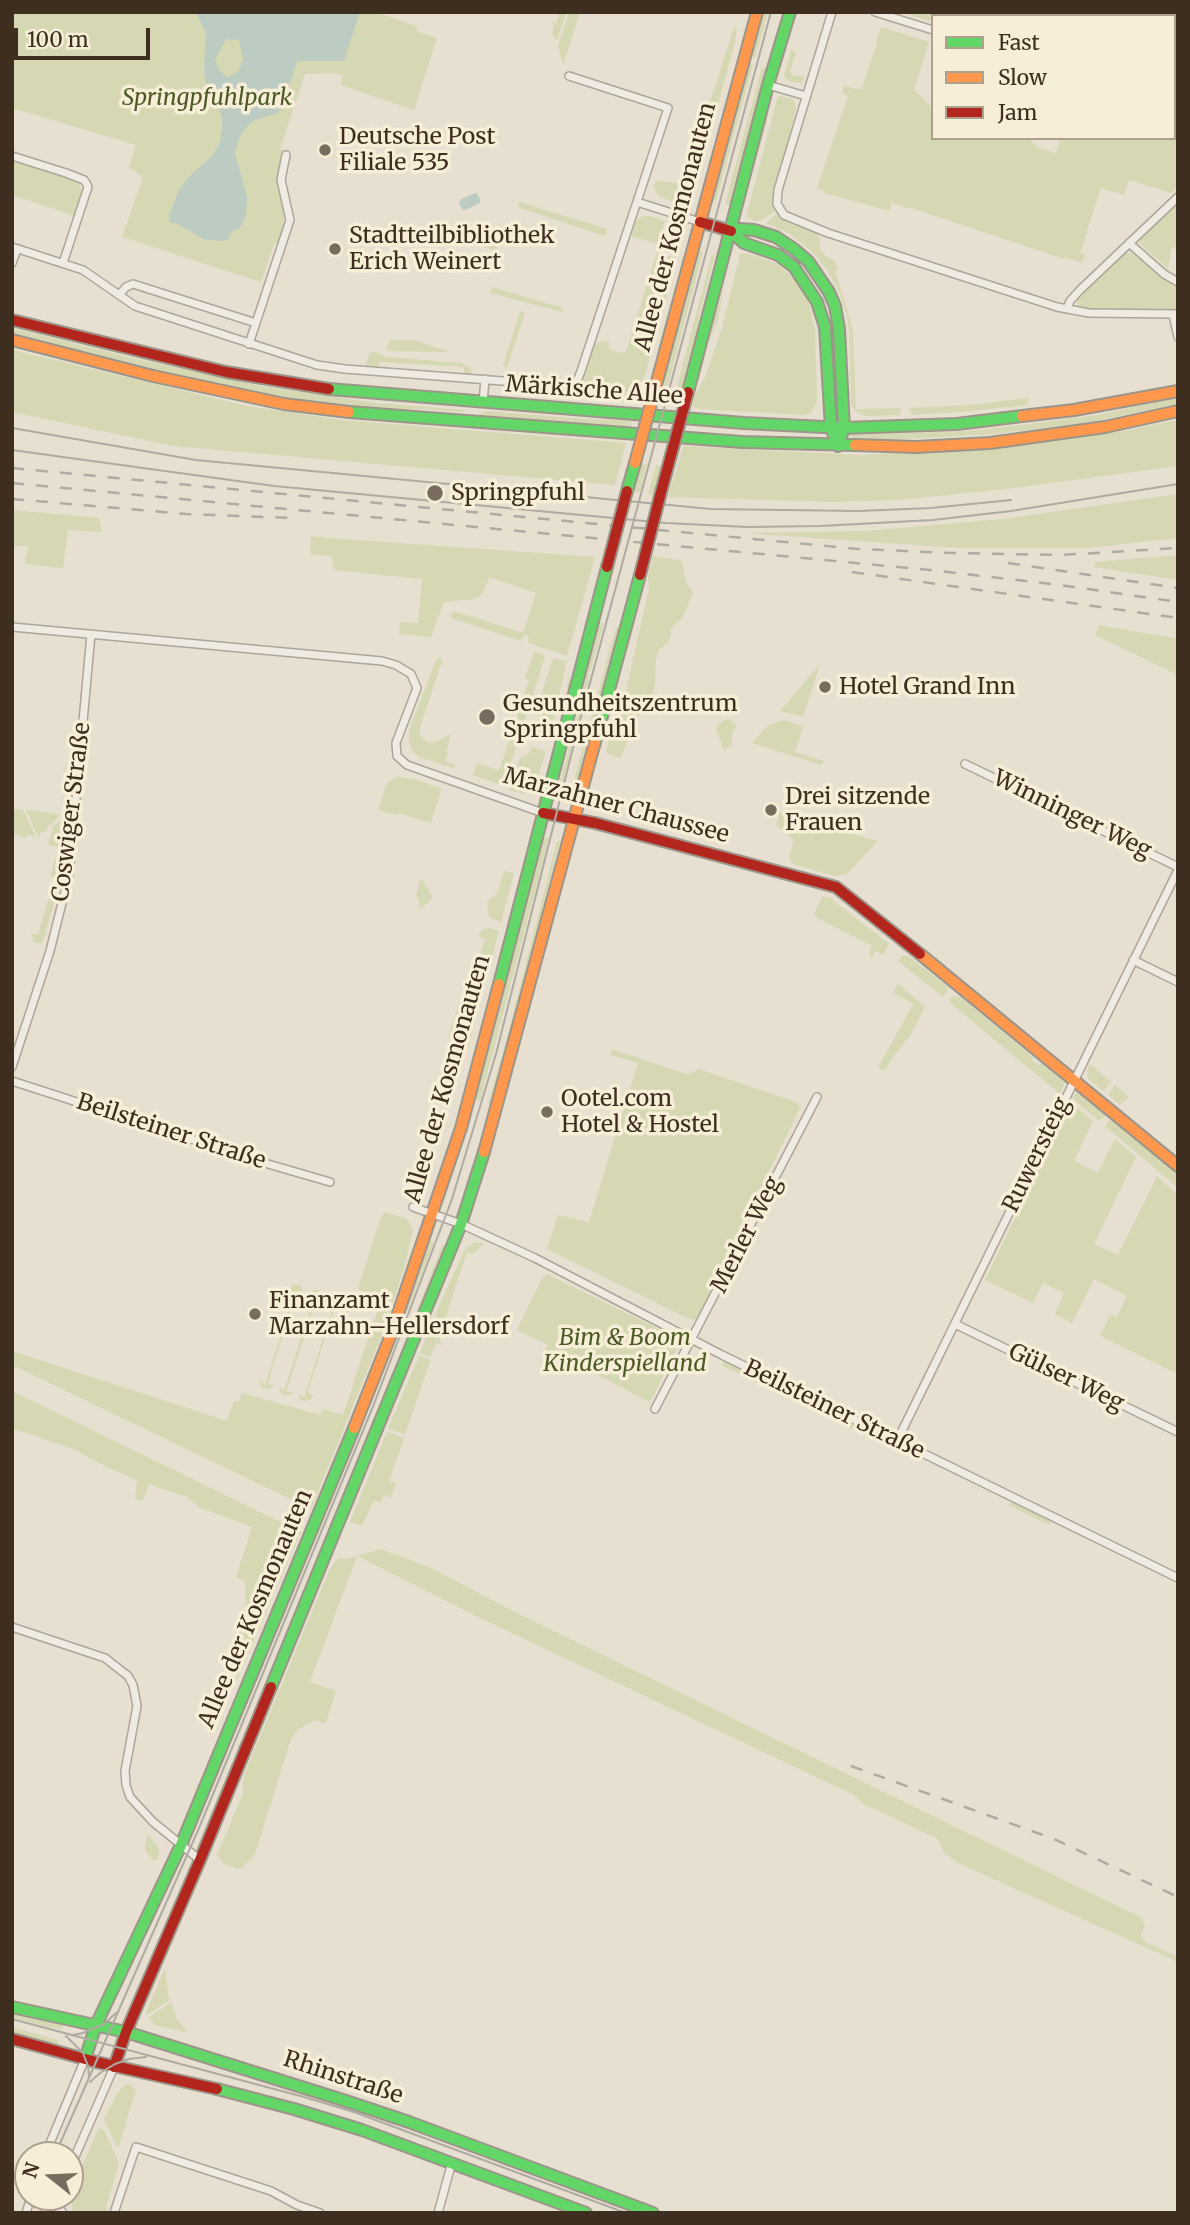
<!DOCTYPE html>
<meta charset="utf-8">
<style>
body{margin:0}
#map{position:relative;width:1190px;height:2225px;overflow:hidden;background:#e7e0d1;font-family:Merriweather,serif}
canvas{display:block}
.frame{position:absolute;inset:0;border:14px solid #3d2e20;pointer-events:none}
.legend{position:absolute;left:931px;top:14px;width:245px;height:126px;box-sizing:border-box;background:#f7eed8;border:2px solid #ada18e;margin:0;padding:9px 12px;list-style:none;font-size:21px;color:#3d2e20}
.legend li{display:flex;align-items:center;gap:14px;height:35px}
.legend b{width:35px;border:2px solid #ada18e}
.north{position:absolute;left:14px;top:2141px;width:70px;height:70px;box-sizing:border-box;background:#f7eed8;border:2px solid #ada18e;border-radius:50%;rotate:288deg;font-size:19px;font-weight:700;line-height:28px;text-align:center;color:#3d2e20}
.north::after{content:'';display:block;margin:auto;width:24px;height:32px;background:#786c5e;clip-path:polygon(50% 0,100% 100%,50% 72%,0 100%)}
.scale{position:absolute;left:14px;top:28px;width:136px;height:32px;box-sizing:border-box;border:4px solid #3d2e20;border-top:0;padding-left:9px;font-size:21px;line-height:24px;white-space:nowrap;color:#3d2e20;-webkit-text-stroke:5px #f7eed8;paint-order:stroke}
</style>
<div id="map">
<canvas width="1190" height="2225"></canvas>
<div class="frame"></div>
<ul class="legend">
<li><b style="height:9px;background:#63d668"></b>Fast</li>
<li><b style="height:9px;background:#ff974d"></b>Slow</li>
<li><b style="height:9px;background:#b3261e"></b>Jam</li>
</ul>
<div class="north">N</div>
<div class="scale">100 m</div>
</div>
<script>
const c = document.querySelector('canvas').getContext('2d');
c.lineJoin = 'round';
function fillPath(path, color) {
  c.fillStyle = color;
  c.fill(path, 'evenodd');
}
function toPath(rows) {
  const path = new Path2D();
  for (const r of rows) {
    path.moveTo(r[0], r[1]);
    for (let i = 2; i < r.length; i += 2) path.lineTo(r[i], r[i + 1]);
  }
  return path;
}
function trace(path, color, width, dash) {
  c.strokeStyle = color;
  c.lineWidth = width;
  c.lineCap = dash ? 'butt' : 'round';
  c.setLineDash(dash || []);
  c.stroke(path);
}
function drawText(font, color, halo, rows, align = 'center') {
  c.font = font + ' Merriweather,serif';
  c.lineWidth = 7;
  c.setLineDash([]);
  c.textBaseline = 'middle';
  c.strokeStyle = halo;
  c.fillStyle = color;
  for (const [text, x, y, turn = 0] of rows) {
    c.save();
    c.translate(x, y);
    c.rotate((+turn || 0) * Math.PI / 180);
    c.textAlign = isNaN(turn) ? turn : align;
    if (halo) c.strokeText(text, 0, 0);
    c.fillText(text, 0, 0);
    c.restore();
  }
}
fillPath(toPath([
 [12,12,375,12,416,26,418,32,437,38,414,110,341,85,343,76,335,73,305,74,280,149,284,151,277,180,284,214,283,228,278,242,275,242,261,282,122,237,143,177,129,167,136,145,12,108],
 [556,12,566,12,557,41,552,34,554,25,551,23,556,23,559,15,555,14],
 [569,12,580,12,563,65,558,46],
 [761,12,768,12,755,58,749,56],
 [901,12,1061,12,1060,16,933,16,933,22],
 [734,27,737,28,735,42,691,203,689,205,678,203],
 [881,27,929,42,914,90,933,108,933,138,1028,138,1039,148,1056,153,1061,138,1174,138,1174,119,1178,120,1178,186,1171,193,1129,180,1124,195,1101,188,1085,237,1086,238,1080,253,1085,255,1082,263,1065,257,1064,259,908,207,907,208,892,202,889,211,824,193,824,191,817,188,848,96,842,93,844,86,861,90,877,44,876,43],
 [1174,27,1178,28,1178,95,1174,94],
 [791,50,796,52,790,71,793,75,804,77,802,83,791,82,784,77],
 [748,63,753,64,716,201,713,200,737,114,741,87],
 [762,67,767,69,731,205,725,204],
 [778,96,794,99,796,108,774,205,776,211,760,221,755,221,746,217],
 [767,110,767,121,745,198,744,198],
 [12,160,77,181,80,185,82,193,75,216,12,195],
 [656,180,672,183,679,182,674,202,658,196,654,186],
 [520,202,607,229,605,236,519,208,518,204],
 [1178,202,1178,248,1172,247,1168,269,1139,243,1139,239],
 [777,214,785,221,818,234,820,236,820,250,827,257,834,260,839,269,835,270,853,330,856,409,901,408,900,415,865,416,854,410,851,404,849,332,847,316,840,294,827,270,812,252,790,234,766,223],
 [642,216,649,216,665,221,657,244,631,236,636,222],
 [668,225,684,232,679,251,661,245],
 [481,234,500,240,496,251,477,245],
 [697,250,703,252,667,388,661,385],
 [657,252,677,259,637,403,557,396,558,391,570,391,577,388,583,379,594,346,598,342,607,341,609,343,609,349,621,353,626,352],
 [746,253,776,263,786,271,799,285,807,298,815,329,817,401,811,413,804,415,699,409,692,406,695,395,705,377,722,329,740,254],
 [1126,253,1133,254,1158,276,1161,276,1178,286,1178,310,1122,311,1077,308,1078,296,1123,254],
 [712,254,715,255,700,312,696,342,683,391,676,390],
 [683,256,685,257,658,358,656,357],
 [725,285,717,322,708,344,701,372,698,371],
 [492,287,563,308,562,312,490,293],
 [520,311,525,313,507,368,503,366],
 [12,328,132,358,261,386,376,403,466,410,462,412,420,409,387,410,284,397,178,376,65,349,12,334],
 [390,340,413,340,450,352,389,351,386,349],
 [12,350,247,406,342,420,626,443,615,485,173,446,12,412],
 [375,352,388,357,461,363,471,368,471,374,464,374,464,367,379,362,378,368,365,367,370,353],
 [1178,397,1178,404,1164,407,1090,422,995,434,890,440,858,440,849,435,970,431,1029,424,1097,415],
 [1029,398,1028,405,962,412,912,415,909,408,969,405],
 [486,411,573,418,631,421,630,428,477,416],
 [1178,420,1178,466,1014,488,900,500,833,502,668,497,683,446,858,455,993,449,1124,431],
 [640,464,647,465,640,493,633,492],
 [656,465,663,466,655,495,648,494],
 [1178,494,1178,538,1087,548,958,548,743,533,865,531,1003,519],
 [12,510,99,518,102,532,68,530,63,568,25,564,28,546,12,546],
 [311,536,328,538,595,557,567,656,528,643,529,636,524,635,521,641,451,618,451,613,457,612,523,633,536,593,489,577,484,591,479,597,474,599,444,602,431,637,399,634,400,622,418,623,422,579,334,570,331,556,310,554],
 [1178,555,1178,580,1094,567,1095,562],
 [653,556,680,560,684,568,685,580,693,593,683,617,670,629,671,636,668,642,659,650,656,659,655,682,653,693,646,704,633,701,625,695,649,588,648,576],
 [598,622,604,623,590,672,586,670],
 [1099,625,1178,639,1178,675,1095,635],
 [616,627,621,628,577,793,571,791],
 [534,652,545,656,523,727,514,725,529,680,525,678],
 [440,657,442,661,420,727,420,735,426,741,434,743,451,734,446,752,448,753,445,761,455,765,454,769,420,757,413,752,409,744,409,730,436,660],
 [553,658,567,661,549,739,536,736,545,706,541,696],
 [820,664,803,717,780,711],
 [586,672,590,674,562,789,558,788,581,704],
 [569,677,573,678,544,783,564,706],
 [619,700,642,708,620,759,606,752],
 [728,718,737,726,732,733,732,745,725,750,721,746,722,742,716,731,717,725],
 [784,720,803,726,795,752,824,761,821,765,752,743,768,725],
 [510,738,518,741,505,781,498,784,473,775,477,763,499,770],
 [532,747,546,751,534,790,524,794,509,790,520,758,529,754],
 [397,777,415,779,440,788,441,790,431,823,399,813,397,815,378,810,387,783],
 [14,809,23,810,36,837,28,835,26,838,12,833],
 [26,810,53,813,60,815,51,825,49,824,46,832,41,831,39,839],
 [780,812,807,822,878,841,847,874,834,876,797,865,793,864,789,857,794,840,776,825],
 [62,818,64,823,59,880,50,876,59,848,48,844,54,826],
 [542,837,549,838,480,1101,473,1099],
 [557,841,560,841,542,910,540,931,493,1105,488,1104,508,1034],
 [504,871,514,873,501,922,489,917,487,901,497,894],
 [420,880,423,881,432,896,431,900,420,909,419,899,416,896],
 [51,891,57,893,42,944,34,942,31,934,38,934],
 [822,897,829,897,889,944,883,955,875,951,871,959,869,953,872,946,817,918,814,914],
 [489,928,499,931,481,998,462,994,465,985,469,986,485,939,478,936,482,930],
 [907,955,947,986,947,992,943,997,898,961,902,956],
 [898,984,925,1007,910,1036,892,1058,885,1071,878,1068,913,1004,893,993],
 [953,996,960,997,1034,1058,1032,1061,1038,1065,1041,1063,1065,1083,1060,1094,949,1002],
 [460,1000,479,1007,468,1048,448,1037],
 [612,1049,689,1075,698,1069,796,1102,800,1108,696,1320,687,1318,547,1249,558,1215,589,1222,638,1063,611,1055],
 [1090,1064,1111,1082,1103,1091,1088,1079,1087,1070],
 [1115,1085,1129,1097,1120,1105,1108,1095],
 [1077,1091,1082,1093,1107,1114,1099,1121,1072,1098],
 [1071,1103,1093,1121,1074,1161,1098,1173,1115,1139,1136,1157,1094,1244,1118,1255,1157,1176,1178,1195,1178,1374,1100,1336,1110,1315,1117,1317,1127,1296,1094,1279,1072,1323,1055,1314,1064,1293,1043,1283,1033,1303,985,1280],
 [1111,1118,1178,1172,1178,1188,1105,1126],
 [385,1212,404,1218,409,1222,413,1230,404,1268,393,1302,359,1290,358,1288,381,1217],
 [427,1239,434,1242,376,1392,325,1516,323,1515,389,1355],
 [475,1242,484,1244,473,1254,467,1252,442,1329,438,1328,433,1323,437,1310,465,1249],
 [442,1245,446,1246,421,1306,413,1335,336,1520,333,1519,386,1393],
 [547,1274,675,1337,677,1348,650,1402,554,1353,551,1354,545,1351,548,1345,517,1330,542,1278],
 [294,1284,301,1286,303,1292,296,1295,267,1385,274,1384,270,1389,266,1389,260,1386,260,1380,265,1385,294,1294,289,1289],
 [317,1290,322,1293,323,1298,316,1301,286,1392,293,1391,291,1395,284,1395,280,1391,279,1386,284,1391,313,1301,309,1295,312,1291],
 [333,1297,340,1298,342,1306,337,1301,308,1391,313,1396,310,1400,303,1401,299,1398,299,1393,304,1398,333,1307,329,1301],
 [380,1302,392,1306,383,1332,311,1509,12,1365,12,1351,227,1421,234,1401,239,1402,242,1393,320,1415,323,1409,343,1415],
 [433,1336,439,1338,442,1345,436,1343,430,1357,420,1353,426,1337],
 [419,1356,429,1359,430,1362,405,1434,388,1429],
 [725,1361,767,1382,766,1387,721,1365],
 [774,1385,816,1406,815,1411,770,1389],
 [12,1391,301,1532,236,1682,238,1666,232,1661,246,1608,245,1581,236,1577,252,1527,200,1508,187,1497,149,1484,143,1501,135,1499,137,1480,111,1469,73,1449,12,1428],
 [825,1410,866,1430,865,1435,820,1413],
 [387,1432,404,1438,389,1481,396,1483,391,1498,384,1495,381,1502,374,1501,362,1526,350,1522],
 [1012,1502,1050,1521,1050,1525,1008,1505],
 [381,1549,429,1567,517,1613,1142,1918,1145,1926,1141,1935,1145,1942,1178,1957,1178,1962,958,1863,944,1853,938,1839,864,1804,852,1794,478,1617,357,1556,310,1682,336,1691,326,1723,315,1720,297,1730,291,1739,255,1854,243,1867,238,1869,224,1864,217,1855,244,1791,242,1790,244,1775,329,1571,335,1561,340,1558,346,1559],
 [304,1559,307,1560,191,1839,189,1837],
 [315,1564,318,1565,202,1843,199,1842],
 [148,1834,158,1847,159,1853,157,1860,153,1860,146,1852,145,1846],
 [165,1968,169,2000,147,2015,146,2012],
 [171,2002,177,2019,188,2033,154,2025,152,2022,149,2017],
 [12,2012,64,2023,62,2029,49,2027,12,2017],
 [12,2027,58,2040,57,2045,12,2032],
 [127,2084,133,2085,132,2088,136,2089,119,2146,116,2145,104,2119,120,2089],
 [99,2128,104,2130,119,2163,106,2207,110,2213,78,2213,72,2210,71,2199,85,2159]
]), '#d6d7b3');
fillPath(toPath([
 [195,12,360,12,344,61,297,61,281,110,273,115,255,120,248,125,240,136,235,153,247,197,246,215,240,228,231,232,228,240,221,241,203,239,178,224,170,222,169,216,179,190,189,177,212,156,220,143,222,129,222,116,207,86,204,72,206,32],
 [226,39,239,40,243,59,238,72,227,78,219,70,215,60],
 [475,193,477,193,480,199,480,203,465,210,462,209,459,203,460,200]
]), '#bcccc2');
const street = toPath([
 [832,12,778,190,777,204,784,215,828,233,1057,307,1089,313,1178,314],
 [875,12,933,30],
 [768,85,806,96],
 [12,156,66,173,84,180,86,183,88,187,63,263],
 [637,202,700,222],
 [1129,243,1164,274,1178,282],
 [12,247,83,270,135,306,317,365,345,369,568,386,577,381,581,371,668,108,569,76],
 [12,263,17,249],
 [119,295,126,287,133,284,256,323],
 [1067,309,1070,301,1080,290,1178,197],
 [1173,315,1178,337],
 [249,344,290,220,281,180,286,155],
 [483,403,485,379],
 [12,627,382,661,396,665,411,674,417,688,396,743,397,756,407,765,543,813],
 [965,764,1178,867],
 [1133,960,1178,982],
 [12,1067,50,951,69,875,91,634],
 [12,1081,268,1164,330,1182],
 [413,1207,461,1224,535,1258,722,1355,1178,1578],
 [955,1324,1178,1432],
 [655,1409,817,1097],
 [897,1441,1178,870],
 [12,1627,105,1658,128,1676,133,1685,137,1706,125,1771,126,1785,130,1797,153,1822,200,1860],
 [45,2155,85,2059],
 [70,2168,114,2067],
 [58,2199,59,2208,63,2213],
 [26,2213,31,2197],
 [114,2213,136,2147,271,2191,297,2205,320,2213],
 [438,2213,452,2162]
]);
const fast = toPath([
 [740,229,754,230,776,237,794,249,808,261,829,292,835,306,839,329,844,428,838,446,831,428,825,327,817,302,794,267,778,255,744,243,731,231,740,229],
 [329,389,744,423,844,428,957,424,1022,416],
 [688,392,768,85,790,12],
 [349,412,742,442,855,445],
 [627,491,635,463],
 [595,742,640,575],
 [499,984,607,567],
 [271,1687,461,1224,484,1152],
 [12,2007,126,2032,346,2101,409,2122,653,2213],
 [85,2059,96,2025,181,1845,354,1428],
 [217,2089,294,2109,362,2130,586,2213]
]);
const slow = toPath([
 [12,340,153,376,284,404,349,412],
 [656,385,757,12],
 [1022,416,1074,410,1178,391],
 [855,445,916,447,990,443,1105,427,1178,411],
 [920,954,1178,1166],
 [484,1152,595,742],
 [354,1428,390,1337,461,1128,499,984]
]);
const jam = toPath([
 [700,222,731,231],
 [12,320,226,372,329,389],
 [660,496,667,470],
 [543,813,595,823,836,887,920,954],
 [12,2039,96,2062,217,2089],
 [114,2067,126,2032,200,1860,271,1687]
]);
trace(street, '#ada599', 10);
trace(fast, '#9c958a', 14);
trace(slow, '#9c958a', 14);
trace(jam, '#9c958a', 14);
trace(street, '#efebe3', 7);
trace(fast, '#63d668', 10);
trace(slow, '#ff974d', 10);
trace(jam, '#b3261e', 10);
trace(toPath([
 [12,428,196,460,711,509,858,511,931,508,1011,500],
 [12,450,274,486,666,523,748,527,820,526,933,520,1011,511,1178,484],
 [12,2019,304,2097,354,2112,626,2213],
 [73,2035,83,2033,104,2024,116,2013],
 [66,2036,83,2053,88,2066,89,2077],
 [90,2082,100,2073,115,2064,129,2059,146,2057],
 [55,2155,199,1828,374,1404,452,1199,496,1054,580,720,771,12],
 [40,2213,45,2197]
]), '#afaaa2', 2);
trace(toPath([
 [12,468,858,549,952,553,1061,555,1178,548],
 [12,483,930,570,1060,585,1178,602],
 [12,499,186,514,293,518],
 [1008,563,1178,588],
 [852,572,1178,618],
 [851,1766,1054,1839,1178,1897]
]), '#afaaa2', 2.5, [12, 12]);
const slowBridge = toPath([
 [635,463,656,385]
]);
const jamBridge = toPath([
 [667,470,688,392],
 [607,567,627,491],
 [640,575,660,496]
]);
trace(slowBridge, '#9c958a', 14, []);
trace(jamBridge, '#9c958a', 14, []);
trace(slowBridge, '#ff974d', 10);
trace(jamBridge, '#b3261e', 10);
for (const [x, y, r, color] of [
 [325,150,7,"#786c5e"],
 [335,249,7,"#786c5e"],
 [435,493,9,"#786c5e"],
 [825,687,7,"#786c5e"],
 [487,717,9,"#786c5e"],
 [771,810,7,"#786c5e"],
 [547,1112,7,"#786c5e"],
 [255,1314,7,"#786c5e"]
]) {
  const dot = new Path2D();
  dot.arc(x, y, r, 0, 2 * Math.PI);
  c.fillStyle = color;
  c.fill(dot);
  trace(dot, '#f7eed8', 2.5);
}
drawText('italic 23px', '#4d5a26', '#f7eed8', [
 ["Springpfuhlpark",207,98],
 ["Bim & Boom",625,1338],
 ["Kinderspielland",625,1364]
]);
drawText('23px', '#3d2e20', '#f7eed8', [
 ["Deutsche Post",339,137],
 ["Filiale 535",339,163],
 ["Stadtteilbibliothek",349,236],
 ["Erich Weinert",349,262],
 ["Springpfuhl",451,493],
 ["Hotel Grand Inn",839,687],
 ["Gesundheitszentrum",503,704],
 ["Springpfuhl",503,730],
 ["Drei sitzende",785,797],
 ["Frauen",785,823],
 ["Ootel.com",561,1099],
 ["Hotel & Hostel",561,1125],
 ["Finanzamt",269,1301],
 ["Marzahn–Hellersdorf",269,1327]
], 'left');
drawText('23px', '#3d2e20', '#f7eed8', [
 ["Allee der Kosmonauten",676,227,-75],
 ["Märkische Allee",594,391,4],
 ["Marzahner Chaussee",616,806,15],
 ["Coswiger Straße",72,812,-83],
 ["Winninger Weg",1072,815,26],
 ["Allee der Kosmonauten",448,1079,-74],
 ["Beilsteiner Straße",171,1132,18],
 ["Ruwersteig",1037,1155,-64],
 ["Merler Weg",747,1235,-63],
 ["Gülser Weg",1066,1378,26],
 ["Beilsteiner Straße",834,1410,26],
 ["Allee der Kosmonauten",256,1609,-67],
 ["Rhinstraße",343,2078,18]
]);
</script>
